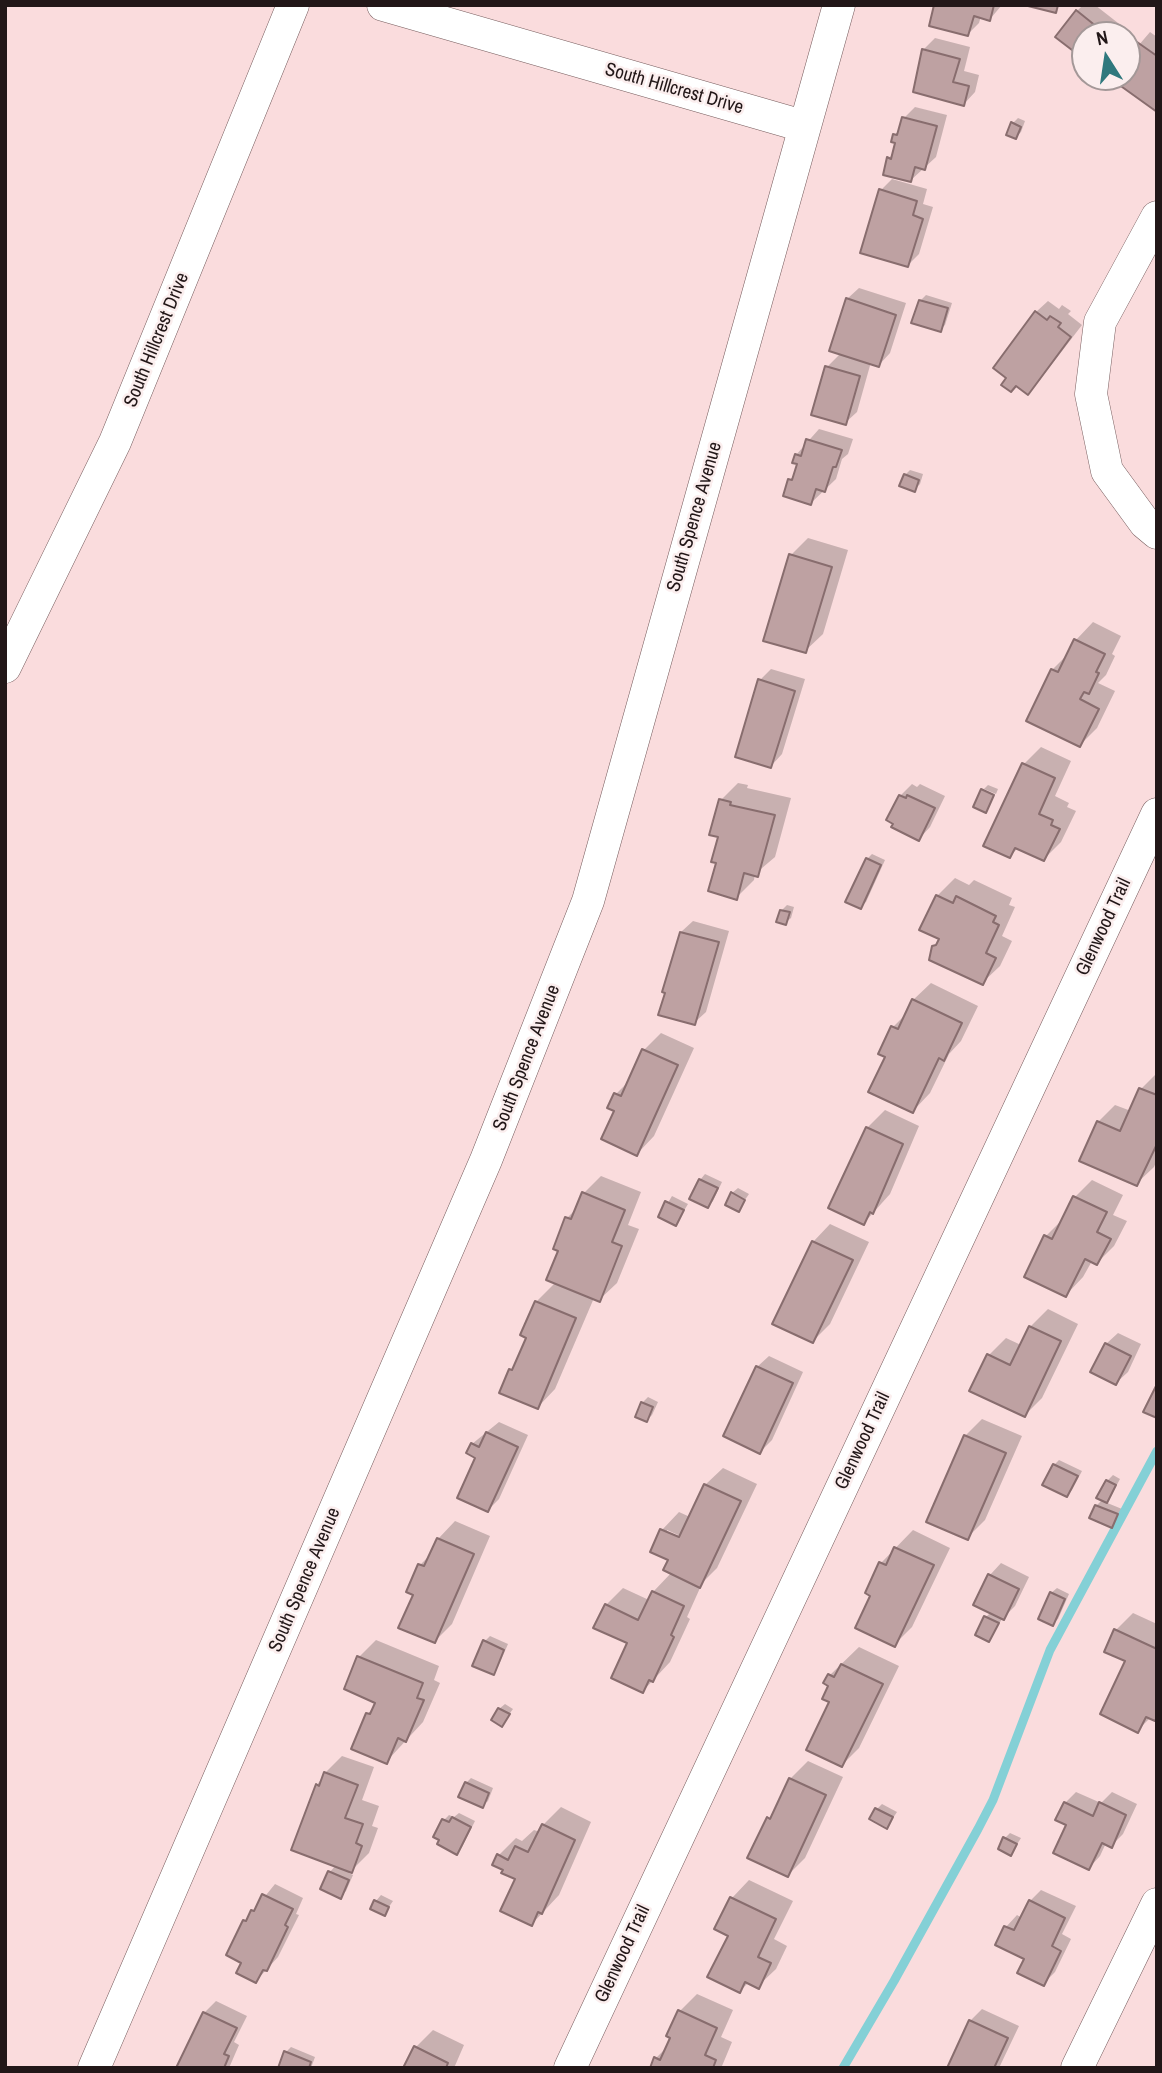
<!DOCTYPE html>
<style>
body{margin:0}
#map{position:relative;width:1162px;height:2073px;overflow:hidden;background:#fadcdd;font-family:"Archivo Narrow",sans-serif}
canvas{display:block}
.frame{position:absolute;inset:0;border:7px solid #221718;pointer-events:none}
.north{position:absolute;left:1071px;top:21px;width:70px;height:70px;box-sizing:border-box;background:#fbeeee;border:2px solid #a49898;border-radius:50%;rotate:348deg;font-size:19px;font-weight:700;line-height:28px;text-align:center;color:#221718}
.north::after{content:'';display:block;margin:auto;width:24px;height:32px;background:#2f787d;clip-path:polygon(50% 0,100% 100%,50% 72%,0 100%)}
</style>
<div id="map">
<canvas width="1162" height="2073"></canvas>
<div class="frame"></div>
<div class="north">N</div>
</div>
<script>
const c = document.querySelector('canvas').getContext('2d');
c.lineJoin = 'round';
function fillPath(path, color) {
  c.fillStyle = color;
  c.fill(path, 'evenodd');
}
function toPath(rows) {
  const path = new Path2D();
  for (const r of rows) {
    path.moveTo(r[0], r[1]);
    for (let i = 2; i < r.length; i += 2) path.lineTo(r[i], r[i + 1]);
  }
  return path;
}
function trace(path, color, width, dash) {
  c.strokeStyle = color;
  c.lineWidth = width;
  c.lineCap = dash ? 'butt' : 'round';
  c.setLineDash(dash || []);
  c.stroke(path);
}
function drawText(font, color, halo, rows, align = 'center') {
  c.font = font + ' "Archivo Narrow",sans-serif';
  c.lineWidth = 5;
  c.setLineDash([]);
  c.textBaseline = 'middle';
  c.strokeStyle = halo;
  c.fillStyle = color;
  for (const [text, x, y, turn = 0] of rows) {
    c.save();
    c.translate(x, y);
    c.rotate((+turn || 0) * Math.PI / 180);
    c.textAlign = isNaN(turn) ? turn : align;
    if (halo) c.strokeText(text, 0, 0);
    c.fillText(text, 0, 0);
    c.restore();
  }
}
fillPath(toPath([
 [936,5,1002,5,990,19,981,16,979,23,968,34],
 [1083,5,1095,5,1127,30,1123,35,1085,35,1085,58,1077,11],
 [1150,32,1157,37,1157,110,1114,77,1127,77,1127,59],
 [935,38,970,47,964,71,979,75,975,92,964,104,923,50],
 [915,107,947,115,936,157,911,180,889,158,894,153,897,142,895,135,901,128,904,118],
 [1018,118,1025,121,1021,132,1016,137,1013,123],
 [892,179,927,189,923,204,933,207,919,254,908,265,881,190],
 [859,288,906,303,890,353,879,365,871,362,857,412,845,423,827,367,841,353,847,299],
 [926,295,952,303,945,325,940,330,920,301],
 [1048,301,1059,309,1062,305,1071,311,1068,314,1082,325,1039,381,1028,393,1036,312],
 [819,429,853,439,848,454,842,459,836,479,811,503,790,480,796,474,799,463,796,455],
 [910,470,923,474,920,484,914,490,905,475],
 [808,538,848,550,823,634,805,651,791,555],
 [1093,622,1121,636,1112,654,1115,656,1106,675,1098,683,1115,691,1097,728,1080,745,1052,670,1069,653,1076,640],
 [771,669,805,679,782,754,771,766,760,680],
 [1041,747,1071,761,1055,796,1069,803,1067,807,1076,811,1061,842,1044,859,1019,847,1010,856,1024,764],
 [738,783,748,785,747,788,791,798,775,857,755,874,754,880,736,898,718,862,721,800],
 [912,784,917,787,920,784,945,796,930,827,919,839,900,796],
 [988,785,998,789,996,794,984,789],
 [872,854,885,860,866,902,860,907,867,859],
 [955,878,969,885,974,880,1012,898,1009,905,1015,907,1002,936,1012,941,1000,966,982,983,934,946,942,939,937,896],
 [787,905,794,907,791,918,785,923,781,911],
 [693,921,729,931,706,1012,694,1023,681,932],
 [931,983,978,1006,961,1041,949,1054,930,1093,913,1111,887,1056,893,1027,907,1013,913,1000],
 [661,1033,694,1048,654,1136,637,1154,616,1110,616,1094,631,1079,644,1050],
 [1157,1073,1157,1160,1154,1167,1136,1184,1098,1122,1115,1105,1131,1111,1141,1089],
 [885,1110,919,1126,890,1194,864,1223,867,1128],
 [705,1174,722,1182,713,1201,708,1206,700,1180],
 [601,1176,641,1192,628,1225,639,1229,617,1283,599,1300,594,1298,555,1389,538,1407,511,1370,517,1364,528,1337,536,1302,556,1282,567,1218,578,1207,584,1193],
 [1092,1180,1123,1195,1113,1215,1127,1221,1114,1246,1097,1263,1092,1261,1083,1277,1066,1295,1046,1236,1064,1218,1075,1197],
 [738,1188,749,1194,738,1210,732,1193],
 [672,1196,688,1204,676,1224,660,1216],
 [830,1224,869,1242,830,1324,813,1341,813,1242],
 [1048,1309,1078,1324,1042,1398,1025,1415,989,1355,1006,1338,1021,1345,1030,1327],
 [1118,1333,1141,1344,1128,1372,1116,1383,1106,1344],
 [769,1356,803,1372,772,1440,760,1452,757,1367],
 [648,1397,658,1402,652,1415,647,1420,642,1403],
 [982,1419,1022,1436,985,1520,967,1538,965,1436],
 [499,1422,528,1435,499,1499,488,1510,478,1457,472,1444],
 [1059,1460,1082,1471,1072,1490,1067,1495,1054,1465],
 [723,1468,757,1484,717,1568,698,1587,700,1588,687,1617,690,1619,670,1662,643,1691,629,1643,606,1605,623,1588,649,1600,653,1592,672,1572,671,1559,652,1551,662,1530,679,1512,690,1517,705,1485],
 [667,1530,687,1539,667,1534],
 [1113,1475,1120,1479,1111,1496,1105,1502,1122,1509,1111,1526,1091,1517,1096,1506,1103,1499,1107,1481],
 [455,1521,490,1536,452,1624,435,1641,415,1594,420,1565,432,1553,438,1539],
 [913,1530,950,1548,912,1627,894,1645,872,1595,881,1563],
 [1001,1563,1029,1577,1015,1606,1002,1619,989,1640,986,1617,991,1612,990,1575],
 [1057,1588,1069,1594,1058,1619,1052,1624,1051,1593],
 [1133,1613,1157,1624,1157,1717,1151,1717,1138,1730,1127,1661,1116,1630],
 [490,1636,508,1644,498,1667,493,1673,485,1641],
 [376,1640,439,1666,434,1680,440,1683,423,1722,386,1762,368,1714,377,1702,359,1657],
 [859,1647,899,1666,859,1748,842,1765,831,1701,830,1675],
 [505,1704,513,1709,502,1724,499,1709],
 [342,1756,374,1767,362,1800,379,1806,372,1826,378,1828,369,1853,349,1873,353,1875,346,1891,340,1897,330,1872,336,1865,317,1785,325,1773],
 [808,1761,843,1777,805,1858,788,1875,750,1858,790,1779],
 [471,1778,493,1788,488,1801,482,1806,466,1783],
 [1076,1792,1101,1803,1112,1792,1137,1804,1123,1834,1111,1846,1106,1843,1100,1856,1089,1868,1068,1824,1065,1803],
 [882,1804,897,1812,887,1827,877,1809],
 [561,1807,591,1822,559,1895,532,1924,517,1878,498,1856,516,1838,522,1841,534,1830,540,1832,543,1825],
 [459,1813,475,1821,462,1847,456,1853,444,1820,449,1815,454,1817],
 [1010,1833,1021,1838,1011,1854,1005,1838],
 [749,1880,793,1901,774,1939,787,1946,776,1969,758,1986,749,1982,740,1991,730,1935,717,1928,732,1898],
 [275,1884,303,1898,296,1914,299,1915,278,1957,256,1981,244,1962,245,1921],
 [1041,1890,1076,1906,1062,1934,1071,1939,1055,1972,1043,1984,1006,1927,1017,1915,1022,1918,1030,1901],
 [381,1895,393,1901,384,1914,376,1901],
 [697,1994,733,2010,721,2037,732,2042,722,2066,652,2068,656,2058,668,2046,680,2011],
 [216,2001,247,2016,234,2042,239,2045,229,2068,178,2068,204,2013],
 [982,2009,1019,2026,999,2068,948,2068,970,2021],
 [433,2030,464,2045,454,2068,405,2068,415,2048],
 [291,2047,315,2057,311,2068,280,2068,286,2052]
]), '#0003');
trace(toPath([
 [843,2068,894,1981,978,1829,993,1800,1050,1650,1157,1451]
]), '#84d0d6', 9);
const building = toPath([
 [934,5,994,5,990,21,974,16,968,36,929,26,934,5],
 [1024,5,1058,5,1056,13,1024,5],
 [1076,10,1107,35,1085,35,1085,60,1055,37,1076,10],
 [1137,42,1157,56,1157,112,1111,79,1112,77,1127,77,1127,56,1137,42],
 [922,49,960,59,953,82,969,86,964,106,913,92,922,49],
 [902,117,937,126,925,170,915,167,911,182,883,175,887,157,891,159,895,143,891,142,893,134,897,135,902,117],
 [1011,122,1021,127,1016,139,1006,135,1011,122],
 [879,189,917,201,913,215,923,219,908,267,860,253,879,189],
 [846,298,896,315,879,367,829,351,846,298],
 [919,300,948,308,941,332,911,323,919,300],
 [1035,311,1047,320,1050,316,1061,323,1058,327,1071,337,1028,395,1016,386,1011,392,1001,385,1006,378,993,368,1035,311],
 [825,366,860,376,846,425,811,415,825,366],
 [806,439,842,450,836,467,833,467,825,492,816,489,811,505,783,496,788,479,792,480,797,464,792,463,795,454,801,456,806,439],
 [904,474,919,480,915,492,899,486,904,474],
 [789,554,832,567,806,653,763,641,789,554],
 [1074,639,1105,654,1096,672,1099,673,1089,694,1084,692,1080,699,1099,709,1080,747,1026,721,1051,669,1058,672,1074,639],
 [758,679,795,691,771,768,735,757,758,679],
 [1022,763,1055,778,1039,814,1053,820,1051,825,1060,829,1044,861,1015,848,1010,858,983,846,1022,763],
 [981,789,994,795,986,813,973,807,981,789],
 [899,795,906,798,907,795,935,808,919,841,891,827,893,824,886,820,899,795],
 [719,799,731,802,730,805,775,815,758,877,744,873,737,900,708,891,716,863,711,862,718,837,709,835,719,799],
 [866,858,881,865,861,909,845,902,866,858],
 [936,895,953,903,956,896,996,916,993,922,999,925,986,953,996,958,983,985,929,960,932,946,936,945,939,939,919,930,936,895],
 [780,910,790,912,786,925,776,922,780,910],
 [680,932,719,942,695,1025,658,1015,665,993,662,992,680,932],
 [912,999,962,1023,944,1061,939,1058,913,1113,868,1092,885,1057,878,1054,891,1026,898,1029,912,999],
 [642,1049,678,1065,637,1156,601,1139,614,1111,607,1108,614,1093,621,1096,642,1049],
 [1139,1088,1157,1095,1157,1144,1137,1186,1079,1161,1097,1121,1120,1131,1139,1088],
 [866,1127,903,1144,873,1214,870,1212,864,1225,828,1208,866,1127],
 [699,1179,718,1188,708,1208,689,1199,699,1179],
 [582,1192,625,1210,612,1242,622,1246,600,1302,546,1280,558,1251,553,1249,565,1217,571,1219,582,1192],
 [731,1192,745,1200,739,1212,725,1205,731,1192],
 [1073,1196,1107,1212,1097,1232,1111,1239,1097,1265,1085,1259,1066,1297,1024,1277,1044,1235,1052,1239,1073,1196],
 [665,1201,684,1210,676,1226,658,1217,665,1201],
 [812,1241,853,1260,813,1343,772,1324,812,1241],
 [535,1301,576,1318,538,1409,499,1393,509,1369,512,1370,526,1338,520,1335,535,1301],
 [1029,1326,1061,1341,1025,1417,969,1391,987,1354,1010,1365,1029,1326],
 [1105,1343,1131,1356,1116,1385,1090,1372,1105,1343],
 [756,1366,793,1383,760,1454,723,1436,756,1366],
 [1157,1384,1157,1418,1143,1412,1157,1384],
 [641,1402,653,1407,647,1422,635,1417,641,1402],
 [486,1432,518,1447,488,1512,457,1498,475,1458,466,1453,471,1443,479,1447,486,1432],
 [964,1435,1006,1453,968,1540,926,1522,964,1435],
 [1053,1464,1078,1476,1067,1497,1042,1485,1053,1464],
 [1106,1480,1116,1485,1107,1503,1096,1498,1106,1480],
 [704,1484,741,1501,700,1588,663,1570,668,1560,650,1552,660,1529,679,1537,704,1484],
 [1095,1505,1118,1514,1112,1528,1089,1518,1095,1505],
 [437,1538,474,1554,435,1643,398,1628,413,1595,406,1592,418,1564,424,1566,437,1538],
 [894,1547,934,1565,895,1647,855,1628,870,1596,865,1593,879,1562,886,1565,894,1547],
 [988,1574,1019,1589,1004,1620,973,1605,988,1574],
 [652,1591,684,1606,671,1635,674,1637,653,1682,649,1680,643,1693,611,1678,627,1643,593,1628,605,1604,638,1620,652,1591],
 [1050,1592,1065,1599,1053,1626,1038,1619,1050,1592],
 [984,1616,999,1623,989,1642,975,1635,984,1616],
 [1114,1629,1157,1649,1157,1717,1155,1721,1146,1717,1138,1733,1100,1714,1125,1661,1104,1652,1114,1629],
 [483,1640,504,1650,494,1675,472,1666,483,1640],
 [357,1656,423,1683,417,1698,424,1700,406,1742,398,1738,387,1764,351,1749,366,1713,370,1714,375,1703,344,1689,357,1656],
 [841,1664,883,1684,842,1767,806,1750,829,1702,822,1699,828,1686,823,1683,828,1674,834,1677,841,1664],
 [498,1708,510,1714,502,1727,491,1720,498,1708],
 [324,1772,358,1785,345,1818,363,1824,356,1843,362,1846,352,1873,291,1850,316,1784,319,1786,324,1772],
 [789,1778,826,1795,788,1877,747,1858,767,1817,770,1819,789,1778],
 [465,1782,489,1793,483,1808,458,1797,465,1782],
 [1064,1802,1093,1816,1099,1802,1126,1815,1112,1848,1102,1843,1089,1870,1053,1853,1066,1825,1055,1820,1064,1802],
 [875,1808,893,1817,887,1829,869,1819,875,1808],
 [452,1817,471,1827,457,1855,437,1844,439,1840,433,1837,442,1819,449,1822,452,1817],
 [542,1824,575,1840,542,1914,538,1912,532,1926,500,1911,515,1879,501,1873,503,1870,492,1865,497,1854,508,1860,515,1846,528,1852,542,1824],
 [1003,1837,1017,1844,1011,1856,998,1849,1003,1837],
 [328,1871,349,1880,341,1899,320,1889,328,1871],
 [262,1894,293,1909,285,1925,288,1927,267,1971,263,1970,256,1983,236,1973,241,1963,226,1955,243,1920,246,1921,251,1910,254,1911,262,1894],
 [730,1897,776,1919,758,1957,771,1963,759,1989,745,1982,740,1993,707,1977,728,1936,714,1929,730,1897],
 [374,1900,389,1907,385,1916,370,1909,374,1900],
 [1029,1900,1065,1918,1052,1946,1061,1951,1044,1986,1017,1973,1024,1959,995,1945,1004,1926,1014,1930,1029,1900],
 [678,2010,717,2028,705,2055,716,2060,713,2068,650,2068,654,2057,660,2060,670,2038,666,2036,678,2010],
 [203,2012,237,2028,224,2054,229,2056,224,2068,176,2068,203,2012],
 [969,2020,1008,2038,994,2068,947,2068,969,2020],
 [414,2046,448,2063,446,2068,403,2068,414,2046],
 [284,2051,311,2062,309,2068,278,2068,284,2051]
]);
fillPath(building, '#bea1a2');
trace(building, '#886d6e', 2);
const minor = toPath([
 [383,5,803,126],
 [1157,217,1100,322,1091,394,1107,471,1145,523,1157,533],
 [5,667,115,442,293,5],
 [94,2068,486,1160,588,901,839,5],
 [570,2068,1157,814],
 [1077,2068,1157,1904]
]);
trace(minor, '#775d5e', 33);
trace(minor, '#fff', 32);
drawText('19px', '#221718', '#fbeeee', [
 ["South Hillcrest Drive",674,89,16],
 ["South Hillcrest Drive",157,340,-68],
 ["South Spence Avenue",695,517,-74],
 ["Glenwood Trail",1104,927,-65],
 ["South Spence Avenue",527,1058,-69],
 ["Glenwood Trail",863,1441,-65],
 ["South Spence Avenue",305,1580,-67],
 ["Glenwood Trail",623,1954,-65]
]);
</script>
